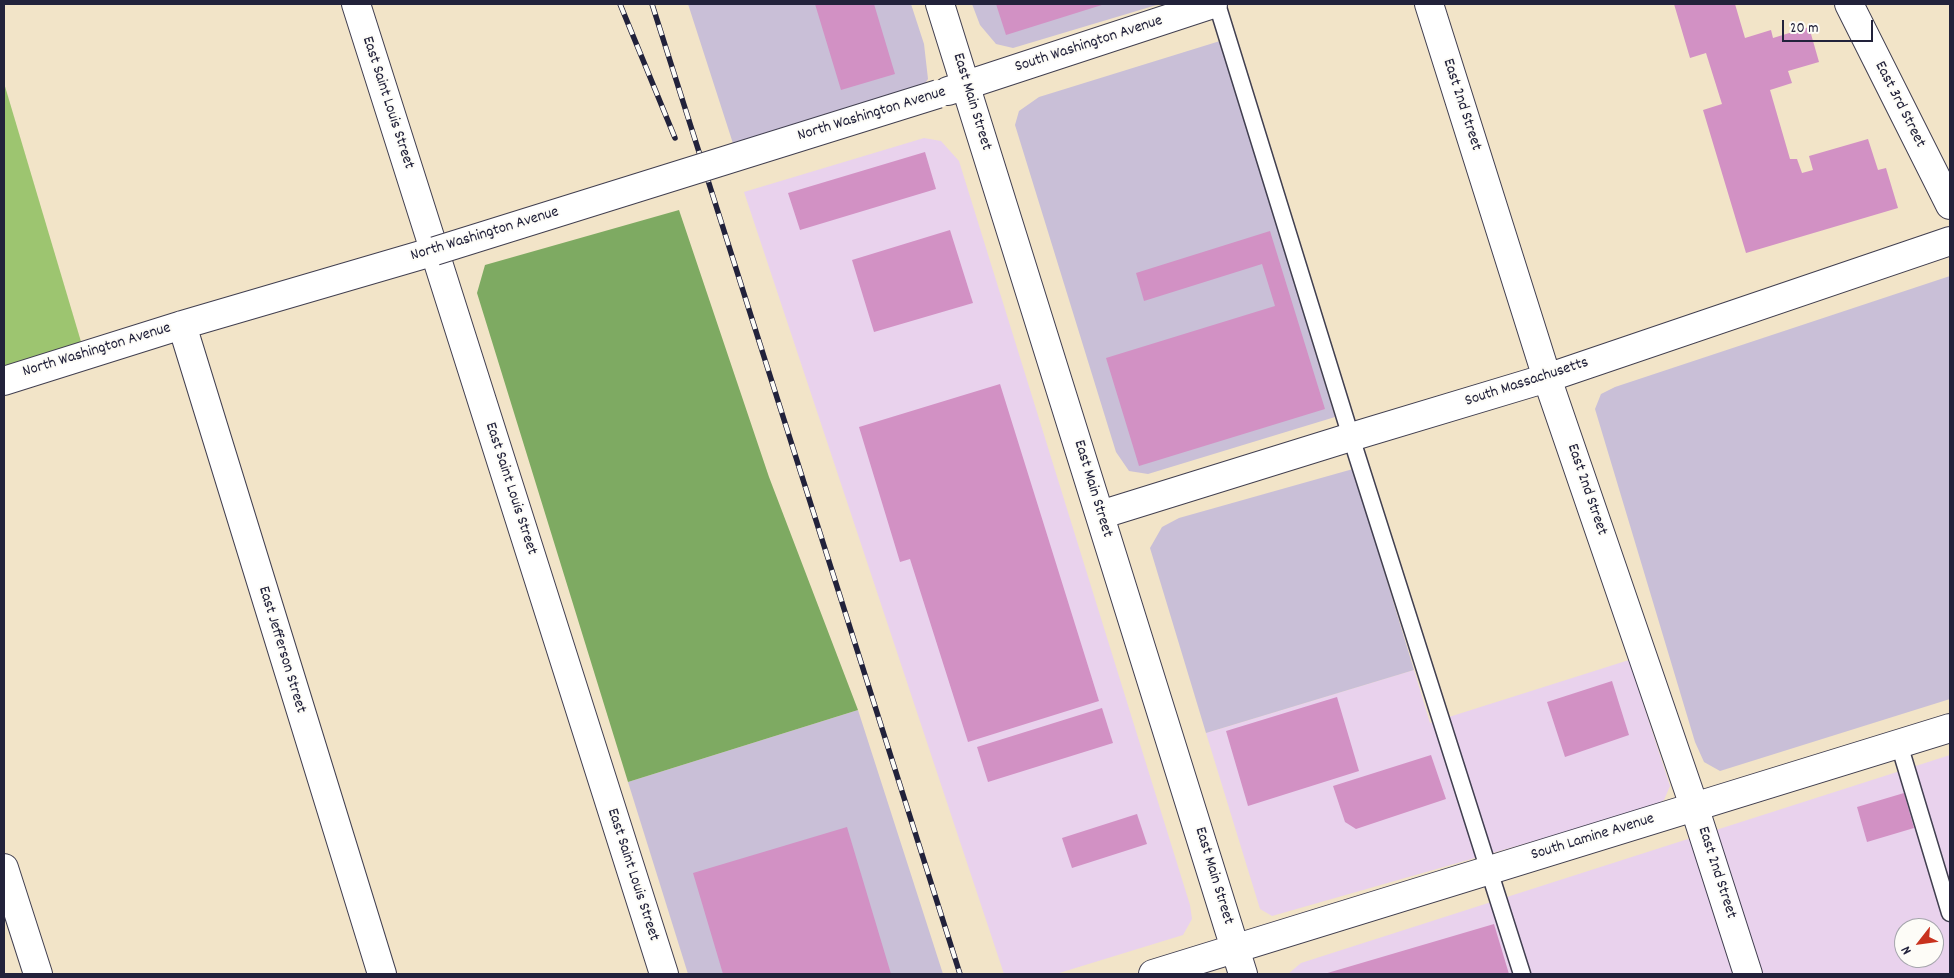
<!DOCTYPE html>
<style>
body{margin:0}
#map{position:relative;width:1954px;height:978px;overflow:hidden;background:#f2e4c8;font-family:Dekko,sans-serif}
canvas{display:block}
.frame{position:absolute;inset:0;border:5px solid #22223b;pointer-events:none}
.north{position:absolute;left:1894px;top:918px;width:50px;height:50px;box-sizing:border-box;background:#fdfcf7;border:1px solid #a5a5ac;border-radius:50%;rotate:240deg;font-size:14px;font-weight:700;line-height:20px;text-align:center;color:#22223b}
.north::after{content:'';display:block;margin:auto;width:18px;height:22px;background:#c8321e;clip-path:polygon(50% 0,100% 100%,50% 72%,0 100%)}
.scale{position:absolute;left:1782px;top:20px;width:91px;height:22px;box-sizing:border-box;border:2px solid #22223b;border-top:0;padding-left:6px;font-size:15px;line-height:18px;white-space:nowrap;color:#22223b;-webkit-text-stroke:4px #fdfcf7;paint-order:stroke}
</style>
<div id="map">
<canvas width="1954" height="978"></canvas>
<div class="frame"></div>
<div class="north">N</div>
<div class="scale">20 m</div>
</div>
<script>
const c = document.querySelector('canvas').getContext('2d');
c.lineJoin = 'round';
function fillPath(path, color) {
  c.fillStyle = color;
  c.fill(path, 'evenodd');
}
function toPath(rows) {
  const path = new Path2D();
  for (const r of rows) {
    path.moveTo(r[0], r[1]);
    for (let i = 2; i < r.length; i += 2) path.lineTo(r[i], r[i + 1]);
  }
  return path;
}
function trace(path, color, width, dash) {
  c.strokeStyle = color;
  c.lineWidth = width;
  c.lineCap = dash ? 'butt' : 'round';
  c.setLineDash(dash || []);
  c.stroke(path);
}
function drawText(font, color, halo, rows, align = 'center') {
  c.font = font + ' Dekko,sans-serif';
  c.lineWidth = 4;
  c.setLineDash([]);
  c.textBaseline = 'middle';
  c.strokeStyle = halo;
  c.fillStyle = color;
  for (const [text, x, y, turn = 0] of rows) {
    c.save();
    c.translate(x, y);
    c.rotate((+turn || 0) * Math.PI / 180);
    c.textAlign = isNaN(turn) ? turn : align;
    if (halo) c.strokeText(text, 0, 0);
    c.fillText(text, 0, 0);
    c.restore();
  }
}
fillPath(toPath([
 [924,138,941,141,959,161,1190,905,1192,919,1183,935,1056,974,1004,974,744,192],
 [1629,660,1670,786,1664,800,1650,808,1272,916,1260,909,1206,733,1414,670,1430,723],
 [1950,755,1950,974,1288,974,1301,963],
 [1904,928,1934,928,1934,958,1904,958]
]), '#e9d2ed');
fillPath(toPath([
 [688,4,911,4,924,44,928,79,912,103,738,159],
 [972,4,1160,4,1013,48,996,44,980,25],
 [1220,41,1335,417,1148,474,1129,471,1116,452,1015,125,1019,111,1039,97],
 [1950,276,1950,699,1720,771,1704,762,1695,742,1595,409,1601,394,1615,387],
 [1353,469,1414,670,1206,733,1150,548,1162,527,1179,518],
 [858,710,943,974,688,974,628,782]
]), '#c9bfd7');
fillPath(toPath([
 [4,83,82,345,4,369]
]), '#9dc570');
fillPath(toPath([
 [679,210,769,477,858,710,628,782,477,293,485,265]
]), '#7eaa62');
fillPath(toPath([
 [815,4,874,4,895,74,841,90],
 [996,4,1105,4,1006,35],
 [1674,4,1735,4,1745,38,1771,30,1773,38,1809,27,1819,62,1788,71,1792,83,1770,90,1790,159,1797,159,1802,173,1813,170,1809,156,1868,139,1878,170,1886,168,1898,208,1746,253,1703,110,1722,104,1706,53,1690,58],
 [925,152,936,189,800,230,788,193],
 [950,230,973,303,874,332,852,260],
 [1270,231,1325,409,1139,466,1106,358,1275,306,1262,264,1144,301,1136,273],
 [1000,384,1099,701,968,742,910,559,900,562,859,427],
 [1612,681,1629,735,1565,757,1547,702],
 [1337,697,1359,771,1248,806,1226,731],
 [1102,708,1113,743,988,782,977,747],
 [1431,755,1446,799,1356,829,1345,822,1333,786],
 [1904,793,1914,828,1867,842,1857,807],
 [1137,814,1147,844,1072,868,1062,838],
 [847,827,891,974,723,974,693,873],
 [1494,924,1509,974,1324,974]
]), '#d291c4');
const service = toPath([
 [1217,4,1351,437,1522,974],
 [1899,744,1950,913]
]);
const minor = toPath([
 [356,4,664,974],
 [940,4,1243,974],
 [1429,4,1547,378,1694,806,1748,974],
 [1849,4,1950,205],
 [948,91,1213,4],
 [182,325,382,974],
 [4,381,182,325,435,251],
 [1100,515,1351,437,1547,378,1950,241],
 [1153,974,1950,728]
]);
const tertiary = toPath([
 [4,868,38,974]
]);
trace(service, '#413f50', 19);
trace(minor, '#413f50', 30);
trace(tertiary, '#413f50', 30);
trace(service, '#fff', 16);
trace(minor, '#fff', 28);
trace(tertiary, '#fff', 28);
const rail = toPath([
 [620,4,675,138],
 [652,4,960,974]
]);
trace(rail, '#22223b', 5.5);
trace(rail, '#fdfcf7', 4, [11]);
const minorBridge = toPath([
 [435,251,938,94]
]);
trace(minorBridge, '#413f50', 30, []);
trace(minorBridge, '#fff', 28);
drawText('16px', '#22223b', '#fdfcf7', [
 ["South Washington Avenue",1089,45,-18],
 ["East Main Street",971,102,73],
 ["East Saint Louis Street",387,103,72],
 ["East 2nd Street",1461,105,72],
 ["East 3rd Street",1899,105,63],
 ["North Washington Avenue",872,115,-17],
 ["North Washington Avenue",485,235,-17],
 ["North Washington Avenue",97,351,-17],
 ["South Massachusetts",1527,383,-18],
 ["East Saint Louis Street",510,489,72],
 ["East Main Street",1092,489,73],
 ["East 2nd Street",1586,490,71],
 ["East Jefferson Street",281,650,73],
 ["South Lamine Avenue",1593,838,-17],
 ["East 2nd Street",1716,873,72],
 ["East Saint Louis Street",632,875,72],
 ["East Main Street",1213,876,73]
]);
</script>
